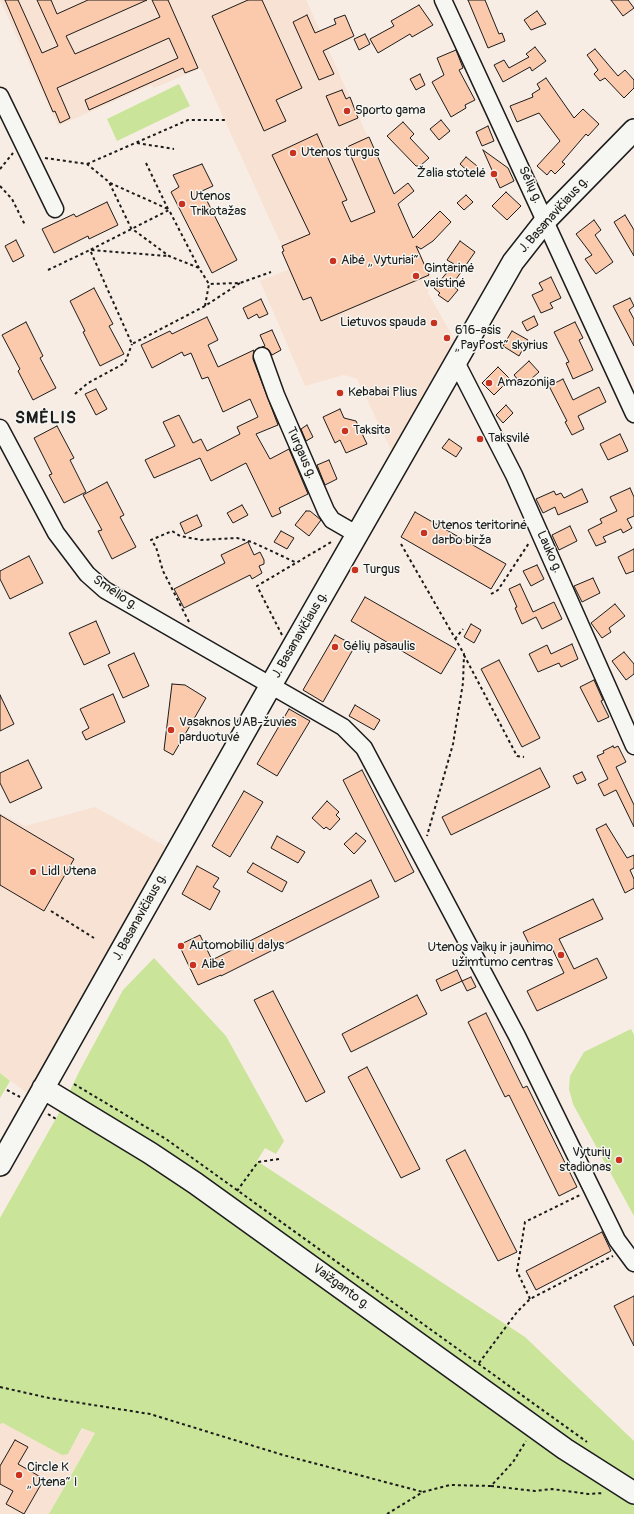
<!DOCTYPE html>
<meta charset="utf-8">
<style>
body{margin:0}
canvas{display:block;background:#f7ede4}
</style>
<canvas width="634" height="1514"></canvas>
<script>
const c = document.querySelector('canvas').getContext('2d');
c.lineJoin = 'round';
function fillPath(path, color) {
  c.fillStyle = color;
  c.fill(path, 'evenodd');
}
function toPath(rows) {
  const path = new Path2D();
  for (const r of rows) {
    path.moveTo(r[0], r[1]);
    for (let i = 2; i < r.length; i += 2) path.lineTo(r[i], r[i + 1]);
  }
  return path;
}
function trace(path, color, width, dash) {
  c.strokeStyle = color;
  c.lineWidth = width;
  c.lineCap = dash ? 'butt' : 'round';
  c.setLineDash(dash || []);
  c.stroke(path);
}
function drawText(font, color, halo, rows, align = 'center') {
  c.font = font + ' Pangolin,sans-serif';
  c.lineWidth = 3;
  c.setLineDash([]);
  c.textBaseline = 'middle';
  c.strokeStyle = halo;
  c.fillStyle = color;
  for (const [text, x, y, turn = 0] of rows) {
    c.save();
    c.translate(x, y);
    c.rotate((+turn || 0) * Math.PI / 180);
    c.textAlign = isNaN(turn) ? turn : align;
    if (halo) c.strokeText(text, 0, 0);
    c.fillText(text, 0, 0);
    c.restore();
  }
}
fillPath(toPath([
 [0,0,306,0,431,277,428,293,456,342,394,456,357,379,344,375,305,386,260,281,290,269,284,251,201,68,154,88,151,85,58,126],
 [95,807,167,847,30,1095,0,1073,0,813,25,826],
 [3,1423,68,1454,83,1428,95,1432,49,1514,0,1514,0,1424]
]), '#f8e2d3');
fillPath(toPath([
 [179,84,190,106,117,141,107,119],
 [154,958,226,1036,284,1141,276,1154,265,1148,257,1161,525,1337,634,1441,634,1514,49,1514,95,1433,82,1428,68,1454,62,1455,3,1423,0,1424,0,1218,59,1113,80,1070,123,990],
 [631,1029,634,1035,634,1216,573,1104,569,1089,570,1076,584,1052],
 [0,1073,10,1081,0,1098]
]), '#cae49a');
const building = toPath([
 [5,0,18,0,42,53,58,46,37,0,51,0,57,14,88,0,147,0,66,36,75,54,160,17,152,0,168,0,198,68,185,73,183,68,89,110,85,100,178,58,169,38,57,88,70,118,60,123,55,111,53,112,5,0],
 [248,0,262,0,302,88,276,100,286,121,264,131,212,16,248,0],
 [468,0,485,0,499,34,502,33,505,41,488,48,468,0],
 [611,0,628,0,634,8,623,16,611,0],
 [419,5,433,25,412,37,410,34,378,53,370,39,394,26,391,21,419,5],
 [537,11,546,24,531,30,524,20,537,11],
 [307,15,315,33,336,24,334,19,345,15,354,36,323,51,334,74,319,80,293,22,307,15],
 [365,34,370,44,359,50,354,39,365,34],
 [535,47,546,61,532,71,530,67,503,82,494,65,504,60,509,68,529,57,526,54,535,47],
 [595,49,618,76,625,70,634,80,634,88,624,98,605,78,600,81,594,74,598,70,587,55,595,49],
 [456,50,463,68,459,70,475,100,465,105,466,108,451,117,432,82,444,75,437,58,456,50],
 [420,74,425,85,416,90,410,79,420,74],
 [546,78,574,118,583,109,599,124,588,136,586,134,562,162,565,164,555,174,551,170,547,175,537,166,560,141,539,113,517,122,510,106,533,97,532,94,540,89,537,84,546,78],
 [342,90,346,99,350,97,358,118,339,126,326,96,342,90],
 [441,120,450,131,439,140,430,129,441,120],
 [403,122,414,134,410,138,429,158,420,166,416,166,387,136,403,122],
 [488,126,494,141,482,146,476,132,488,126],
 [317,134,347,200,342,202,351,222,375,212,347,147,369,137,394,194,408,183,414,191,398,204,413,238,440,211,451,222,433,241,421,249,416,246,429,275,321,321,311,297,303,300,282,252,284,251,282,246,310,234,272,155,317,134],
 [483,150,508,168,514,181,500,188,483,150],
 [466,157,477,166,477,170,472,175,460,164,466,157],
 [202,164,213,186,202,191,237,260,212,273,171,192,179,187,173,175,202,164],
 [506,192,521,206,507,220,492,206,506,192],
 [466,195,473,202,464,210,457,203,466,195],
 [107,202,118,225,89,239,88,236,54,253,42,229,74,214,76,217,107,202],
 [625,215,634,230,634,256,614,222,625,215],
 [594,220,601,230,595,235,613,262,596,274,585,259,592,255,576,234,594,220],
 [16,240,24,256,13,262,5,246,16,240],
 [460,241,475,252,452,285,458,290,448,302,438,295,440,293,434,288,454,264,447,260,460,241],
 [551,277,561,298,550,303,553,308,541,313,532,295,543,290,539,283,551,277],
 [94,288,113,324,109,326,124,354,100,366,83,332,85,331,70,301,94,288],
 [630,298,634,306,629,310,634,319,634,346,613,306,630,298],
 [261,299,268,314,259,318,257,314,248,319,243,308,261,299],
 [534,316,538,325,527,331,522,322,534,316],
 [207,317,218,340,208,345,218,367,254,350,253,359,278,425,256,434,270,459,289,449,308,494,279,508,281,513,272,517,246,463,211,481,200,458,154,478,145,460,175,446,163,422,179,415,193,443,201,439,207,451,240,434,237,427,258,417,250,399,223,412,208,377,202,379,191,353,184,356,182,352,152,368,141,345,170,331,172,334,207,317],
 [26,322,43,356,40,358,56,388,33,400,18,371,20,369,2,335,26,322],
 [575,322,583,338,579,340,593,370,573,379,566,363,569,362,554,332,575,322],
 [272,330,281,350,272,355,268,349,262,347,265,346,260,335,272,330],
 [512,331,528,340,519,356,503,346,512,331],
 [529,361,539,372,523,386,514,375,529,361],
 [498,367,510,379,494,395,482,383,498,367],
 [563,379,573,400,599,387,606,402,578,416,584,429,572,435,565,422,567,421,549,386,563,379],
 [96,389,107,409,96,415,85,394,96,389],
 [506,405,513,413,503,423,496,415,506,405],
 [340,409,344,418,356,421,367,444,346,453,340,440,335,443,323,417,340,409],
 [307,425,313,437,306,441,301,429,307,425],
 [57,426,74,458,70,460,86,492,64,503,49,475,52,474,34,438,57,426],
 [620,434,628,451,608,460,600,444,620,434],
 [449,439,462,448,456,457,442,448,449,439],
 [329,460,337,479,325,485,317,465,329,460],
 [107,482,124,515,120,517,136,547,112,559,98,531,102,530,83,495,107,482],
 [630,488,634,497,634,516,627,519,632,528,623,533,621,529,603,537,606,542,596,546,588,530,602,523,600,519,617,511,610,497,630,488],
 [582,489,588,502,558,515,555,507,543,513,536,499,554,491,556,495,561,493,564,498,582,489],
 [242,505,248,515,233,523,227,513,242,505],
 [306,511,310,511,321,520,309,536,295,525,306,511],
 [415,512,506,564,491,589,401,537,415,512],
 [197,515,202,526,185,534,180,523,197,515],
 [570,526,577,541,559,550,552,535,570,526],
 [281,531,294,538,287,549,274,542,281,531],
 [248,542,254,555,260,552,264,560,264,564,259,566,262,573,252,579,250,575,184,608,174,589,225,563,221,555,248,542],
 [634,549,634,571,626,574,618,557,634,549],
 [29,556,43,583,10,599,0,579,0,571,29,556],
 [537,565,544,579,531,586,523,571,537,565],
 [593,578,600,593,582,602,574,586,593,578],
 [520,584,533,612,554,602,562,619,542,629,536,617,522,624,515,608,517,607,509,589,520,584],
 [365,597,456,649,441,674,351,621,365,597],
 [615,604,625,616,609,628,611,632,602,638,591,623,615,604],
 [96,621,110,653,84,665,69,633,96,621],
 [471,624,481,630,474,643,464,637,471,624],
 [335,635,355,646,323,702,303,690,335,635],
 [572,644,578,659,561,667,559,663,538,672,529,654,547,645,551,654,572,644],
 [624,652,634,664,634,674,626,680,612,661,624,652],
 [134,653,149,686,123,698,108,665,134,653],
 [499,660,540,738,522,747,481,669,499,660],
 [594,680,603,700,601,701,609,717,598,722,580,687,594,680],
 [172,684,185,685,206,698,173,755,164,750,172,684],
 [113,694,125,722,86,740,82,732,89,728,80,709,113,694],
 [0,695,14,724,0,731,0,695],
 [355,705,380,720,374,730,349,716,355,705],
 [289,709,310,721,277,776,257,764,289,709],
 [613,746,614,748,618,746,626,762,616,767,634,805,634,827,616,790,604,796,598,784,608,779,597,756,604,753,603,751,613,746],
 [28,760,42,788,10,803,0,783,0,773,28,760],
 [540,768,550,787,451,835,442,817,540,768],
 [362,770,414,872,395,882,343,780,362,770],
 [582,772,586,780,577,784,573,776,582,772],
 [244,791,263,802,230,857,212,846,244,791],
 [327,801,339,812,336,815,340,819,330,830,326,827,324,829,312,818,327,801],
 [0,815,74,859,44,911,0,885,0,815],
 [606,824,627,858,634,855,634,868,630,870,634,879,634,888,625,893,596,829,606,824],
 [356,833,366,841,354,854,344,844,356,833],
 [277,836,305,852,298,863,271,848,277,836],
 [253,863,287,882,282,892,247,872,253,863],
 [197,866,219,878,213,887,220,891,210,910,182,894,197,866],
 [371,880,379,897,221,976,221,975,198,985,179,945,200,935,212,960,371,880],
 [593,899,603,919,559,939,574,969,597,958,607,978,537,1011,527,991,564,973,550,944,533,952,523,932,593,899],
 [457,970,462,981,441,991,436,980,457,970],
 [471,977,476,987,467,991,462,981,471,977],
 [273,991,325,1092,306,1102,254,1000,273,991],
 [417,995,427,1014,351,1052,342,1034,417,995],
 [486,1013,523,1088,527,1086,577,1187,559,1196,509,1095,505,1097,468,1022,486,1013],
 [367,1067,420,1169,401,1178,348,1077,367,1067],
 [465,1150,517,1252,498,1261,446,1160,465,1150],
 [602,1232,611,1251,536,1290,526,1271,602,1232],
 [634,1296,634,1346,614,1306,634,1296],
 [15,1440,28,1447,18,1464,44,1479,24,1514,6,1504,13,1491,0,1484,0,1466,15,1440]
]);
fillPath(building, '#fbc9ab');
trace(building, '#1c1c1c', 1);
const minor = toPath([
 [443,0,634,414],
 [0,96,55,209],
 [262,356,276,395,326,511,332,520,358,535],
 [456,362,514,475,634,746],
 [0,428,56,533,87,574,105,590,343,727,364,748,517,1036,617,1240,634,1263]
]);
const major = toPath([
 [43,1088,150,1153,195,1183,565,1449,634,1493],
 [0,1165,271,685,513,262,546,220,634,130]
]);
trace(minor, '#1c1c1c', 19);
trace(major, '#1c1c1c', 24);
trace(toPath([
 [137,143,174,149],
 [45,158,87,164,109,182,131,228,169,256,199,268,209,284,240,283,271,272],
 [146,163,168,209],
 [87,164,188,120,225,120],
 [0,169,13,153],
 [110,183,168,209],
 [0,186,12,199,25,225],
 [199,268,169,210,90,250,132,344,205,306,240,283],
 [48,270,90,250,168,256],
 [205,306,209,284],
 [75,394,88,383,125,363,132,344],
 [401,544,464,654,463,683,453,744,427,836],
 [491,594,498,590,529,543],
 [189,622,163,571,156,547,151,540,172,531,180,536,201,540,237,538,252,542,297,563],
 [282,635,257,586,333,541],
 [455,639,463,629],
 [464,655,517,756,524,757],
 [51,911,94,938],
 [74,1084,166,1139,587,1442],
 [7,1090,20,1097],
 [48,1114,56,1119],
 [237,1191,258,1162,279,1159],
 [530,1299,517,1271,525,1222,580,1195],
 [479,1363,517,1312,530,1299,613,1256],
 [0,1387,49,1398,150,1414,283,1455,423,1492],
 [491,1486,535,1491,552,1489,588,1494,604,1493],
 [387,1514,423,1492,450,1485,491,1486,513,1462,526,1441]
]), '#1c1c1c', 2, [3, 3]);
trace(minor, '#f6f6f2', 16);
trace(major, '#f6f6f2', 21);
for (const [x, y, r, color] of [
 [347,111,4,"#c8321e"],
 [293,153,4,"#c8321e"],
 [494,174,4,"#c8321e"],
 [182,204,4,"#c8321e"],
 [333,261,4,"#c8321e"],
 [416,276,4,"#c8321e"],
 [434,323,4,"#c8321e"],
 [447,338,4,"#c8321e"],
 [489,383,4,"#c8321e"],
 [340,393,4,"#c8321e"],
 [345,431,4,"#c8321e"],
 [480,439,4,"#c8321e"],
 [424,533,4,"#c8321e"],
 [355,570,4,"#c8321e"],
 [335,647,4,"#c8321e"],
 [171,730,4,"#c8321e"],
 [33,872,4,"#c8321e"],
 [181,946,4,"#c8321e"],
 [561,955,4,"#c8321e"],
 [193,965,4,"#c8321e"],
 [619,1160,4,"#c8321e"],
 [19,1475,4,"#c8321e"]
]) {
  const dot = new Path2D();
  dot.arc(x, y, r, 0, 2 * Math.PI);
  c.fillStyle = color;
  c.fill(dot);
  trace(dot, '#f6f6f2', 1.5);
}
drawText('13px', '#1c1c1c', '#f6f6f2', [
 ["Sporto gama",355,111],
 ["Utenos turgus",301,153],
 ["Žalia stotelė",486,174,"right"],
 ["Utenos",190,197],
 ["Trikotažas",190,212],
 ["Aibė „Vyturiai“",341,261],
 ["Gintarinė",424,269],
 ["vaistinė",424,284],
 ["Lietuvos spauda",426,323,"right"],
 ["616-asis",455,331],
 ["„PayPost“ skyrius",455,346],
 ["Amazonija",497,383],
 ["Kebabai Plius",348,393],
 ["Taksita",353,431],
 ["Taksvilė",488,439],
 ["Utenos teritorinė",432,526],
 ["darbo birža",432,541],
 ["Turgus",363,570],
 ["Gėlių pasaulis",343,647],
 ["Vasaknos UAB-žuvies",179,723],
 ["parduotuvė",179,738],
 ["Lidl Utena",41,872],
 ["Automobilių dalys",189,946],
 ["Utenos vaikų ir jaunimo",553,948,"right"],
 ["užimtumo centras",553,963,"right"],
 ["Aibė",201,965],
 ["Vyturių",611,1153,"right"],
 ["stadionas",611,1168,"right"],
 ["Circle K",27,1468],
 ["„Utena“ I",27,1483]
], 'left');
drawText('13px', '#1c1c1c', '#f6f6f2', [
 ["Sėlių g.",530,185,65],
 ["J. Basanavičiaus g.",554,215,-48],
 ["Turgaus g.",301,453,66],
 ["Lauko g.",549,552,66],
 ["Smėlio g.",115,593,34],
 ["J. Basanavičiaus g.",300,635,-60],
 ["J. Basanavičiaus g.",140,917,-61],
 ["Vaižganto g.",341,1287,36]
]);
c.letterSpacing = '1px';
drawText('bold 17px', '#1c1c1c', '#f6f6f2', [
 ["SMĖLIS",46,419]
]);
c.letterSpacing = '0px';
</script>
